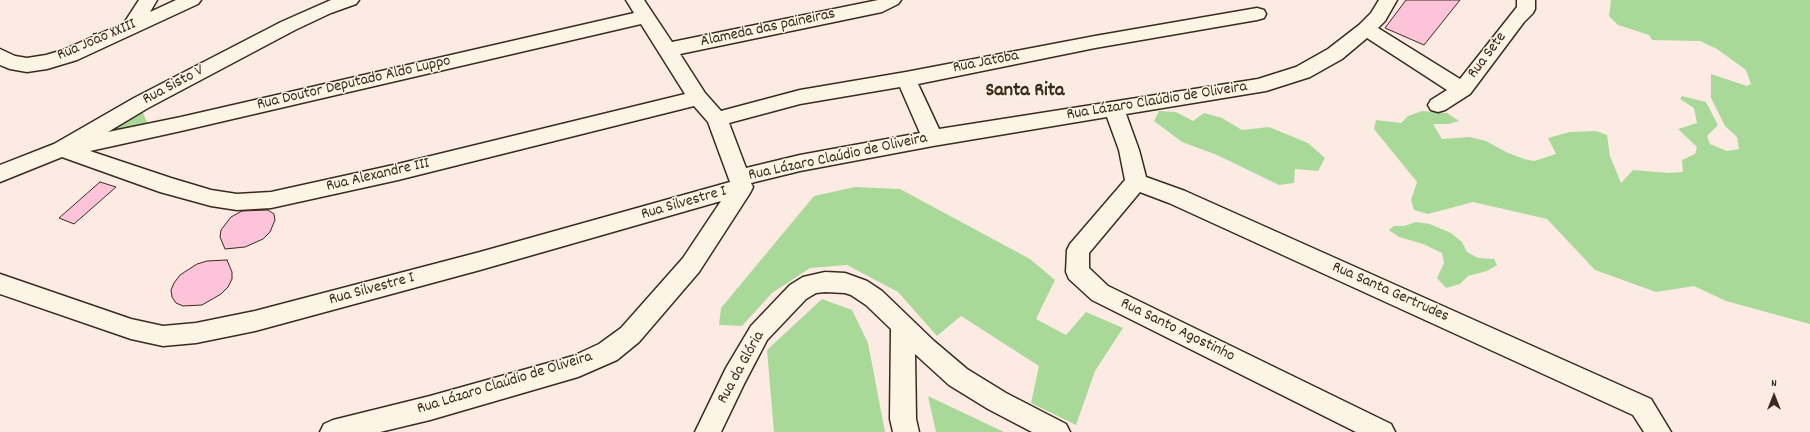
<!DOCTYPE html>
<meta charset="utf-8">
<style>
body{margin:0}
#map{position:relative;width:1810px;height:432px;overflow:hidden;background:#fcebe3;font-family:Dekko,sans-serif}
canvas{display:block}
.north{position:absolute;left:1754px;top:376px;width:40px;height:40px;-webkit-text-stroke:3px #fcf5e5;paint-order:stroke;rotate:0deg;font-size:11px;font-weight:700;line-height:16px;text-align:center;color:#3b2a1e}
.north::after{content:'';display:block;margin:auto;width:14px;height:18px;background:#3b2a1e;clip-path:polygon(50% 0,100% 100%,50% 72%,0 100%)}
</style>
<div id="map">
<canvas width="1810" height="432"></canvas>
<div class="north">N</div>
</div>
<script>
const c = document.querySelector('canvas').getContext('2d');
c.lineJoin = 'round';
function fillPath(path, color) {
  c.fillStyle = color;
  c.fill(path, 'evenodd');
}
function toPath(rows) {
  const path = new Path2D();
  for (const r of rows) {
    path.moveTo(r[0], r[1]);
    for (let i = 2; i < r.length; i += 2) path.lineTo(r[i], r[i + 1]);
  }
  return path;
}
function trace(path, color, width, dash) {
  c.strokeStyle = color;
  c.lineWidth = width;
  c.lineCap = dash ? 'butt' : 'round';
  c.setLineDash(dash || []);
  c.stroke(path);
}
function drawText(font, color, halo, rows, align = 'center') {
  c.font = font + ' Dekko,sans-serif';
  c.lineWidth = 3;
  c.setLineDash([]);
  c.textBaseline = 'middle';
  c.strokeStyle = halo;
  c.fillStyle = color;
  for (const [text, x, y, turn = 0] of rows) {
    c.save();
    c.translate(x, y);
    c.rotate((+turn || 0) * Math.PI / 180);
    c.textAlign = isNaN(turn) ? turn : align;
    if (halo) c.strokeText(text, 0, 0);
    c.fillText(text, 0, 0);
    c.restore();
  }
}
fillPath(toPath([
 [1611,0,1810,0,1810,324,1726,301,1694,286,1656,292,1595,270,1547,219,1473,202,1428,214,1414,210,1411,200,1417,182,1374,129,1376,120,1401,123,1408,116,1422,111,1447,113,1459,121,1449,124,1433,124,1442,139,1470,137,1486,141,1506,152,1524,159,1534,161,1556,154,1548,138,1570,132,1596,131,1607,135,1610,156,1621,183,1633,170,1669,173,1683,172,1682,160,1695,154,1697,147,1678,129,1697,123,1694,108,1680,99,1682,96,1706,102,1718,125,1707,136,1710,144,1727,151,1739,149,1737,137,1725,126,1711,98,1711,74,1747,86,1751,84,1746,70,1717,49,1700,41,1652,40,1649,35,1618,25,1609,16],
 [141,108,149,127,105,133],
 [1159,111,1176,112,1193,121,1204,113,1222,118,1242,130,1269,127,1308,143,1325,158,1318,171,1295,169,1294,183,1279,185,1217,155,1182,142,1154,121],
 [855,187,900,189,1030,259,1055,280,1036,319,1066,335,1086,312,1123,328,1095,371,1076,425,1031,403,1039,366,961,316,937,336,898,292,847,265,810,268,772,293,742,326,719,325,721,308,814,196],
 [1416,222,1430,224,1451,233,1462,242,1467,252,1478,258,1494,259,1497,265,1487,271,1468,276,1460,284,1446,288,1437,278,1444,263,1442,253,1423,244,1399,237,1389,230,1394,226,1404,226],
 [822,299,852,310,868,343,885,432,774,432,767,350],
 [928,396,1004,432,936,432]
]), '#a9d999');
const building = toPath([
 [1406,0,1460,0,1424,45,1385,28,1406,0],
 [100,182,116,187,74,224,59,218,100,182],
 [268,210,274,214,275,220,270,232,263,239,245,247,225,249,220,237,221,230,231,217,242,211,268,210],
 [227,260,232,272,232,279,228,287,221,294,202,305,183,306,176,303,172,297,171,290,174,283,180,275,197,264,207,261,227,260]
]);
fillPath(building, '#fcc3d9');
trace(building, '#3b2a1e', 1);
const minor = toPath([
 [139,0,157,0,150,12,176,0,201,0,198,4,77,60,47,69,27,72,10,69,0,65,0,49,15,56,27,58,46,55,63,50,124,23,139,0],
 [331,0,359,0,356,4,331,13,295,30,148,108,108,132,181,117,634,13,626,0,644,0,672,42,878,0,901,0,898,4,882,12,680,54,705,93,721,111,800,90,906,72,1095,36,1257,8,1264,10,1266,14,1264,18,1257,20,1095,48,918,84,939,129,1258,79,1296,67,1328,49,1359,25,1371,13,1379,0,1397,0,1385,21,1378,28,1460,79,1517,7,1517,0,1535,0,1535,9,1533,13,1524,22,1470,94,1445,110,1438,112,1431,110,1428,105,1431,100,1447,90,1367,38,1342,59,1310,77,1266,91,1126,114,1139,150,1146,177,1185,191,1651,399,1671,432,1644,432,1633,415,1169,203,1140,192,1089,253,1089,268,1108,286,1391,424,1395,432,1356,432,1092,300,1069,279,1066,272,1067,250,1070,244,1125,180,1119,150,1107,117,933,146,800,171,751,183,753,187,750,193,699,272,639,342,617,360,578,377,430,420,380,432,320,432,324,424,333,420,430,396,573,356,599,344,621,328,683,258,721,201,480,270,255,331,196,343,163,346,131,339,0,294,0,274,131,319,163,326,196,323,255,311,480,252,730,182,708,122,694,106,398,180,271,208,237,210,211,206,160,192,62,157,0,182,0,165,54,144,134,98,281,22,331,0],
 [641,24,685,94,398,164,271,192,237,194,211,190,171,178,90,151,181,131,641,24],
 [900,87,920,133,800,155,746,168,729,123,800,104,900,87],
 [825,272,845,273,867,281,882,291,934,341,967,369,1006,393,1066,424,1070,432,1032,432,988,409,949,385,915,354,916,419,919,432,893,432,890,419,891,329,866,305,851,295,845,293,825,292,816,293,806,299,767,340,744,384,721,432,695,432,726,368,751,326,790,285,803,277,825,272]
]);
trace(minor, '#3b2a1e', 3);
fillPath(minor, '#fcf5e5');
drawText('16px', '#3b2a1e', '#fcf5e5', [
 ["Alameda das paineiras",768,29,-12],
 ["Rua João XXIII",97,41,-23],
 ["Rua Sete",1488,56,-53],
 ["Rua Jatoba",986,63,-11],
 ["Rua Doutor Deputado Aldo Luppo",354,84,-13],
 ["Rua Sisto V",174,86,-28],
 ["Rua Lázaro Claúdio de Oliveira",1157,102,-9],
 ["Rua Lázaro Claúdio de Oliveira",838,158,-12],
 ["Rua Alexandre III",378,176,-13],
 ["Rua Silvestre I",684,204,-16],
 ["Rua Silvestre I",372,290,-15],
 ["Rua Santa Gertrudes",1390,293,24],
 ["Rua Santo Agostinho",1177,331,26],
 ["Rua da Glória",742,368,-61],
 ["Rua Lázaro Claúdio de Oliveira",505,384,-17]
]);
drawText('bold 20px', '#3b2a1e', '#fcf5e5', [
 ["Santa Rita",1025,92]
]);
</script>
